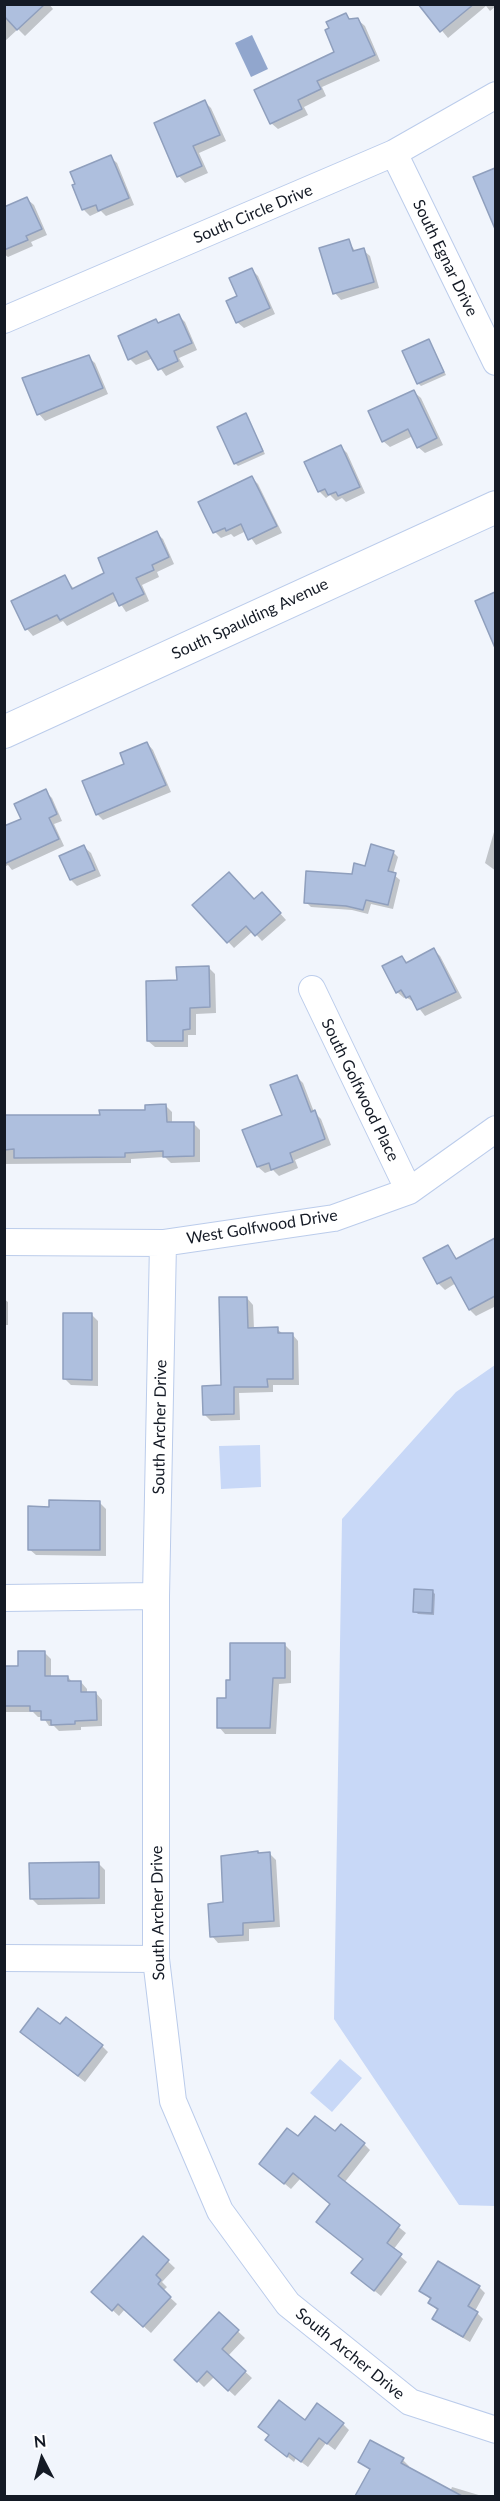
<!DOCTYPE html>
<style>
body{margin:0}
#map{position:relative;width:500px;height:2501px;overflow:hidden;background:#f1f5fc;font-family:Lato,sans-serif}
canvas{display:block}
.frame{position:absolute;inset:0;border:6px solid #141a25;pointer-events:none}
.north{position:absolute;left:12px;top:2429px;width:60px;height:60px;-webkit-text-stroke:4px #fff;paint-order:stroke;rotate:354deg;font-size:16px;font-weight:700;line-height:24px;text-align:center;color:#141a25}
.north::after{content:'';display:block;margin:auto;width:21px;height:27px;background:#141a25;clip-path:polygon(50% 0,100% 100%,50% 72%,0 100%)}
</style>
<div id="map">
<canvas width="500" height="2501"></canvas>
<div class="frame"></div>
<div class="north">N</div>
</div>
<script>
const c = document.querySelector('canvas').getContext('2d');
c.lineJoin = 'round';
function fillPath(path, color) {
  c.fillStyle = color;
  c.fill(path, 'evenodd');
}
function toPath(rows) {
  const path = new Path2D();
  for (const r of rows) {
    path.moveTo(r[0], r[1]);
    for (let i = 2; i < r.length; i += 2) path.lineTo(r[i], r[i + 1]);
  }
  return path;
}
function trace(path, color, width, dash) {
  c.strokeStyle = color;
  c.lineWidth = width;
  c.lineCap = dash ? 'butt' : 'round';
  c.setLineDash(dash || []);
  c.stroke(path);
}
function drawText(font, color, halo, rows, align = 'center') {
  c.font = font + ' Lato,sans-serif';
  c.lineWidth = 6;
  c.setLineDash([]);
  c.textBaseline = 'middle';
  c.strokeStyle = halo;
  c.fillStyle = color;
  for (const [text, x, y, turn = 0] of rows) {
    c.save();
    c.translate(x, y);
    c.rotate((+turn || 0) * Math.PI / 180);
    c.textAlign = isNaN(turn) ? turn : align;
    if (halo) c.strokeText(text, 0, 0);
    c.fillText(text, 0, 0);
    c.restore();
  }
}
fillPath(toPath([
 [495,1365,495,2206,459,2205,334,2019,342,1519,456,1392],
 [260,1445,261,1487,221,1489,219,1446],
 [340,2059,362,2078,332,2112,310,2093]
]), '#c8d8f7');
fillPath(toPath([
 [252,35,268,69,251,77,235,43]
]), '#91a6cd');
fillPath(toPath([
 [4,4,49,4,53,9,25,36,18,29,4,42],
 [420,4,496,4,496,6,490,11,486,6,448,38],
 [346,15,351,20,358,20,365,26,380,61,322,87,326,96,304,107,308,115,278,129,271,123,336,52],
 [205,102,211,108,226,141,199,153,208,173,185,183,179,176],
 [110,157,117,163,134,205,106,216,101,211,90,216,84,210,74,186],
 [496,169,496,226,475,178],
 [27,199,34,205,47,235,31,242,33,246,8,257,4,254,4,209],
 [348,241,356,252,363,250,370,256,379,288,341,300,335,293],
 [252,270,258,276,275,314,244,328,237,322,239,297],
 [178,315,185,322,197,350,179,358,184,367,166,376,153,358,136,365,130,359,159,324],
 [429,341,446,375,421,386,418,383],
 [88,357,95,363,108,394,45,421,39,414],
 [414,392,421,398,443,445,425,453,418,447,413,436,390,447,383,441],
 [246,415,265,454,238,466,235,463],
 [341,447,347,453,365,493,346,502,342,498,336,501,330,495,326,498,319,491],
 [252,478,258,484,282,533,256,545,246,531,234,537,231,534,221,538,215,532],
 [156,533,163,539,174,564,157,572,159,577,142,585,149,601,126,612,118,600,67,626,63,621,33,636,27,629,13,602,65,577,74,589,106,573],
 [493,595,496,597,496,642,494,640],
 [147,743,153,750,171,792,103,820,97,814,126,764],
 [45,791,52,798,62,821,54,824,64,846,12,870,8,865,4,867,4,828,23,819],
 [496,825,496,871,485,863],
 [84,847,91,853,101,876,77,886,71,880,61,857],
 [393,852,398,857,393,874,400,880,393,909,371,904,368,914,352,910,311,907,306,902],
 [269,901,286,920,262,941,253,931,234,948,194,905],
 [434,950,440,956,462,998,425,1016,415,1003,406,997,404,998,397,992,402,957,408,963],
 [209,968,215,974,216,1013,196,1014,196,1035,188,1035,188,1047,155,1047,148,1041,178,982],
 [296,1076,303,1083,314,1112,321,1119,331,1145,295,1160,298,1168,279,1176,273,1170,265,1173,258,1167,284,1116],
 [166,1106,172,1112,172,1124,193,1123,200,1130,200,1162,171,1163,165,1157,131,1159,131,1163,4,1164,4,1117,101,1116,146,1111],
 [496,1240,496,1306,476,1316,470,1310,456,1283,445,1290,438,1283,448,1247,458,1260],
 [247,1298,253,1305,254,1329,277,1329,283,1334,292,1334,298,1341,299,1385,273,1385,273,1392,239,1393,240,1420,211,1421,204,1414,222,1387],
 [4,1299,8,1302,8,1325,4,1325],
 [92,1315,98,1321,98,1386,71,1385,65,1379],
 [99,1502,106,1509,106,1556,36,1555,29,1549],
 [432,1591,435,1594,434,1615,418,1614,415,1611],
 [284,1644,291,1651,291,1683,279,1684,276,1734,225,1734,219,1727,228,1700],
 [44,1652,51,1659,51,1678,68,1677,73,1683,81,1682,87,1689,87,1694,96,1693,102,1700,102,1726,81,1727,81,1730,59,1731,54,1726,49,1726,43,1717,38,1717,33,1712,4,1712,4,1668,20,1668],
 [239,1853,269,1853,276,1860,280,1927,249,1929,249,1941,218,1943,212,1936,224,1904],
 [99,1864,105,1870,105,1904,38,1905,31,1898],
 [60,2026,102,2046,108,2052,85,2082,28,2038],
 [335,2133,364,2144,370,2150,344,2183,406,2233,393,2250,407,2262,381,2296,360,2279,364,2259,332,2204,300,2179,291,2189,268,2170,299,2139],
 [143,2238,175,2268,162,2282,167,2287,163,2291,177,2304,151,2333,125,2309,119,2316,93,2292],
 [479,2287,485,2293,475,2311,483,2319,470,2342,441,2325,434,2318,438,2311,430,2303,431,2300,421,2291],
 [219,2314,245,2338,228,2356,252,2378,235,2396,214,2377,204,2387,176,2360],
 [305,2422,343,2424,349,2430,335,2450,326,2443,308,2467,296,2458,294,2462,267,2440],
 [403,2460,409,2466,408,2469,450,2492,452,2487,482,2496,357,2496,371,2471,360,2462]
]), '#0003');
const building = toPath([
 [4,4,45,4,17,30,4,16,4,4],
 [418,4,474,4,440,32,418,4],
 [346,13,349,19,358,18,375,55,317,81,321,89,298,100,302,109,270,124,254,90,334,52,325,30,329,28,326,22,346,13],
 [205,100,220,135,193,146,202,166,177,177,154,123,205,100],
 [111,155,129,198,98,211,96,205,82,210,72,185,75,184,70,172,111,155],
 [495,168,495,229,473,177,495,168],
 [27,197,42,229,26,236,28,240,4,250,4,207,27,197],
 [349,239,353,251,364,248,374,282,333,294,319,248,349,239],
 [252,268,270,308,236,323,226,301,237,296,229,278,252,268],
 [179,314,192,343,174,351,178,361,158,370,147,351,128,360,118,336,156,319,158,323,179,314],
 [429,339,444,372,417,384,402,351,429,339],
 [89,355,103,388,37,415,22,378,89,355],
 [414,390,437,438,417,448,408,429,382,442,368,411,414,390],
 [246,413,263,451,234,464,217,427,246,413],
 [341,445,360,487,338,496,336,492,328,495,325,489,318,492,304,462,341,445],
 [252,476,277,526,248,540,241,524,226,531,225,528,213,533,198,502,252,476],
 [157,531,169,557,152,565,154,570,136,578,144,594,119,606,113,593,60,620,57,615,25,630,11,601,65,575,72,589,104,573,98,558,157,531],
 [495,592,495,648,475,601,495,592],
 [147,742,166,785,96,815,82,781,124,764,120,753,147,742],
 [46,789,57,814,49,818,59,839,4,864,4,826,21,819,14,804,46,789],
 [371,844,394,851,388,871,396,873,388,905,366,900,363,910,346,906,304,903,306,871,352,874,354,863,365,866,371,844],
 [84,845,95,870,70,880,59,856,84,845],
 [229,872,254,899,262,892,281,913,255,936,246,926,227,943,192,905,229,872],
 [434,948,456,992,417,1010,410,996,406,998,401,990,396,993,382,966,402,956,406,963,434,948],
 [209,966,210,1007,190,1008,190,1029,183,1030,183,1041,147,1041,146,981,177,980,176,967,209,966],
 [297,1075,311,1112,315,1110,325,1139,290,1153,293,1162,271,1170,269,1163,257,1167,242,1130,282,1115,270,1085,297,1075],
 [166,1104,167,1122,194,1122,194,1156,163,1157,163,1151,125,1153,125,1157,14,1158,14,1149,4,1150,4,1115,100,1115,99,1110,145,1110,145,1105,166,1104],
 [495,1238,495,1296,469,1310,451,1277,437,1284,423,1258,448,1245,456,1259,495,1238],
 [219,1297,247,1297,248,1328,278,1327,278,1333,293,1333,293,1379,267,1379,268,1387,234,1387,234,1414,203,1415,202,1386,221,1385,219,1297],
 [63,1313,92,1313,92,1380,63,1379,63,1313],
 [49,1500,100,1501,100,1550,28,1550,28,1506,49,1507,49,1500],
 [414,1589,433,1590,432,1613,413,1612,414,1589],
 [230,1643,285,1643,285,1678,273,1678,270,1728,217,1728,217,1698,226,1698,226,1680,230,1680,230,1643],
 [18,1651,45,1651,45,1676,68,1676,68,1681,81,1681,81,1692,96,1692,97,1720,75,1721,75,1724,51,1725,51,1720,41,1720,41,1711,30,1711,30,1706,4,1706,4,1666,18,1666,18,1651],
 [258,1851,258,1853,270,1852,274,1921,243,1923,243,1935,210,1937,208,1904,223,1902,221,1856,258,1851],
 [99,1862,99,1898,30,1899,29,1863,99,1862],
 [38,2008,60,2024,66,2017,103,2045,78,2076,20,2032,38,2008],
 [315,2116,335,2131,341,2124,365,2143,338,2176,400,2225,387,2243,402,2254,374,2291,351,2273,363,2259,316,2222,330,2204,293,2173,284,2184,259,2164,287,2128,298,2136,315,2116],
 [143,2236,169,2260,156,2275,161,2280,158,2284,171,2297,143,2327,118,2304,112,2311,91,2292,143,2236],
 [438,2261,480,2286,468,2306,478,2312,463,2337,432,2319,438,2309,428,2303,431,2298,419,2291,438,2261],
 [219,2312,239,2330,222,2349,246,2371,228,2391,207,2371,197,2382,174,2360,219,2312],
 [279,2400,305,2420,317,2403,344,2423,327,2444,319,2438,301,2462,289,2453,287,2457,265,2440,269,2435,258,2427,279,2400],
 [370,2440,404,2458,401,2463,462,2496,355,2496,370,2469,358,2462,370,2440]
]);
fillPath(building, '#aebfde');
trace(building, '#8f9fbd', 1.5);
const minor = toPath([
 [394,153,496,362],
 [4,320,394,153,496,95],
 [312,989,409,1191],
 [4,1242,163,1243,334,1218,409,1191,496,1129],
 [163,1243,156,1596,156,1959,173,2101,220,2211,288,2304,410,2402,496,2430],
 [4,1598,156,1596],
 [4,1958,156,1959]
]);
const tertiary = toPath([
 [4,732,496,507]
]);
trace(minor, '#bbcceb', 28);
trace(tertiary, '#bbcceb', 34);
trace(minor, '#fff', 26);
trace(tertiary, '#fff', 32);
drawText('16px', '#141a25', '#fff', [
 ["South Circle Drive",253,214,-23],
 ["South Egnar Drive",445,258,64],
 ["South Spaulding Avenue",250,619,-25],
 ["South Golfwood Place",360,1090,64],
 ["West Golfwood Drive",262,1227,-9],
 ["South Archer Drive",160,1427,-89],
 ["South Archer Drive",158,1913,-91],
 ["South Archer Drive",350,2354,39]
]);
</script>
